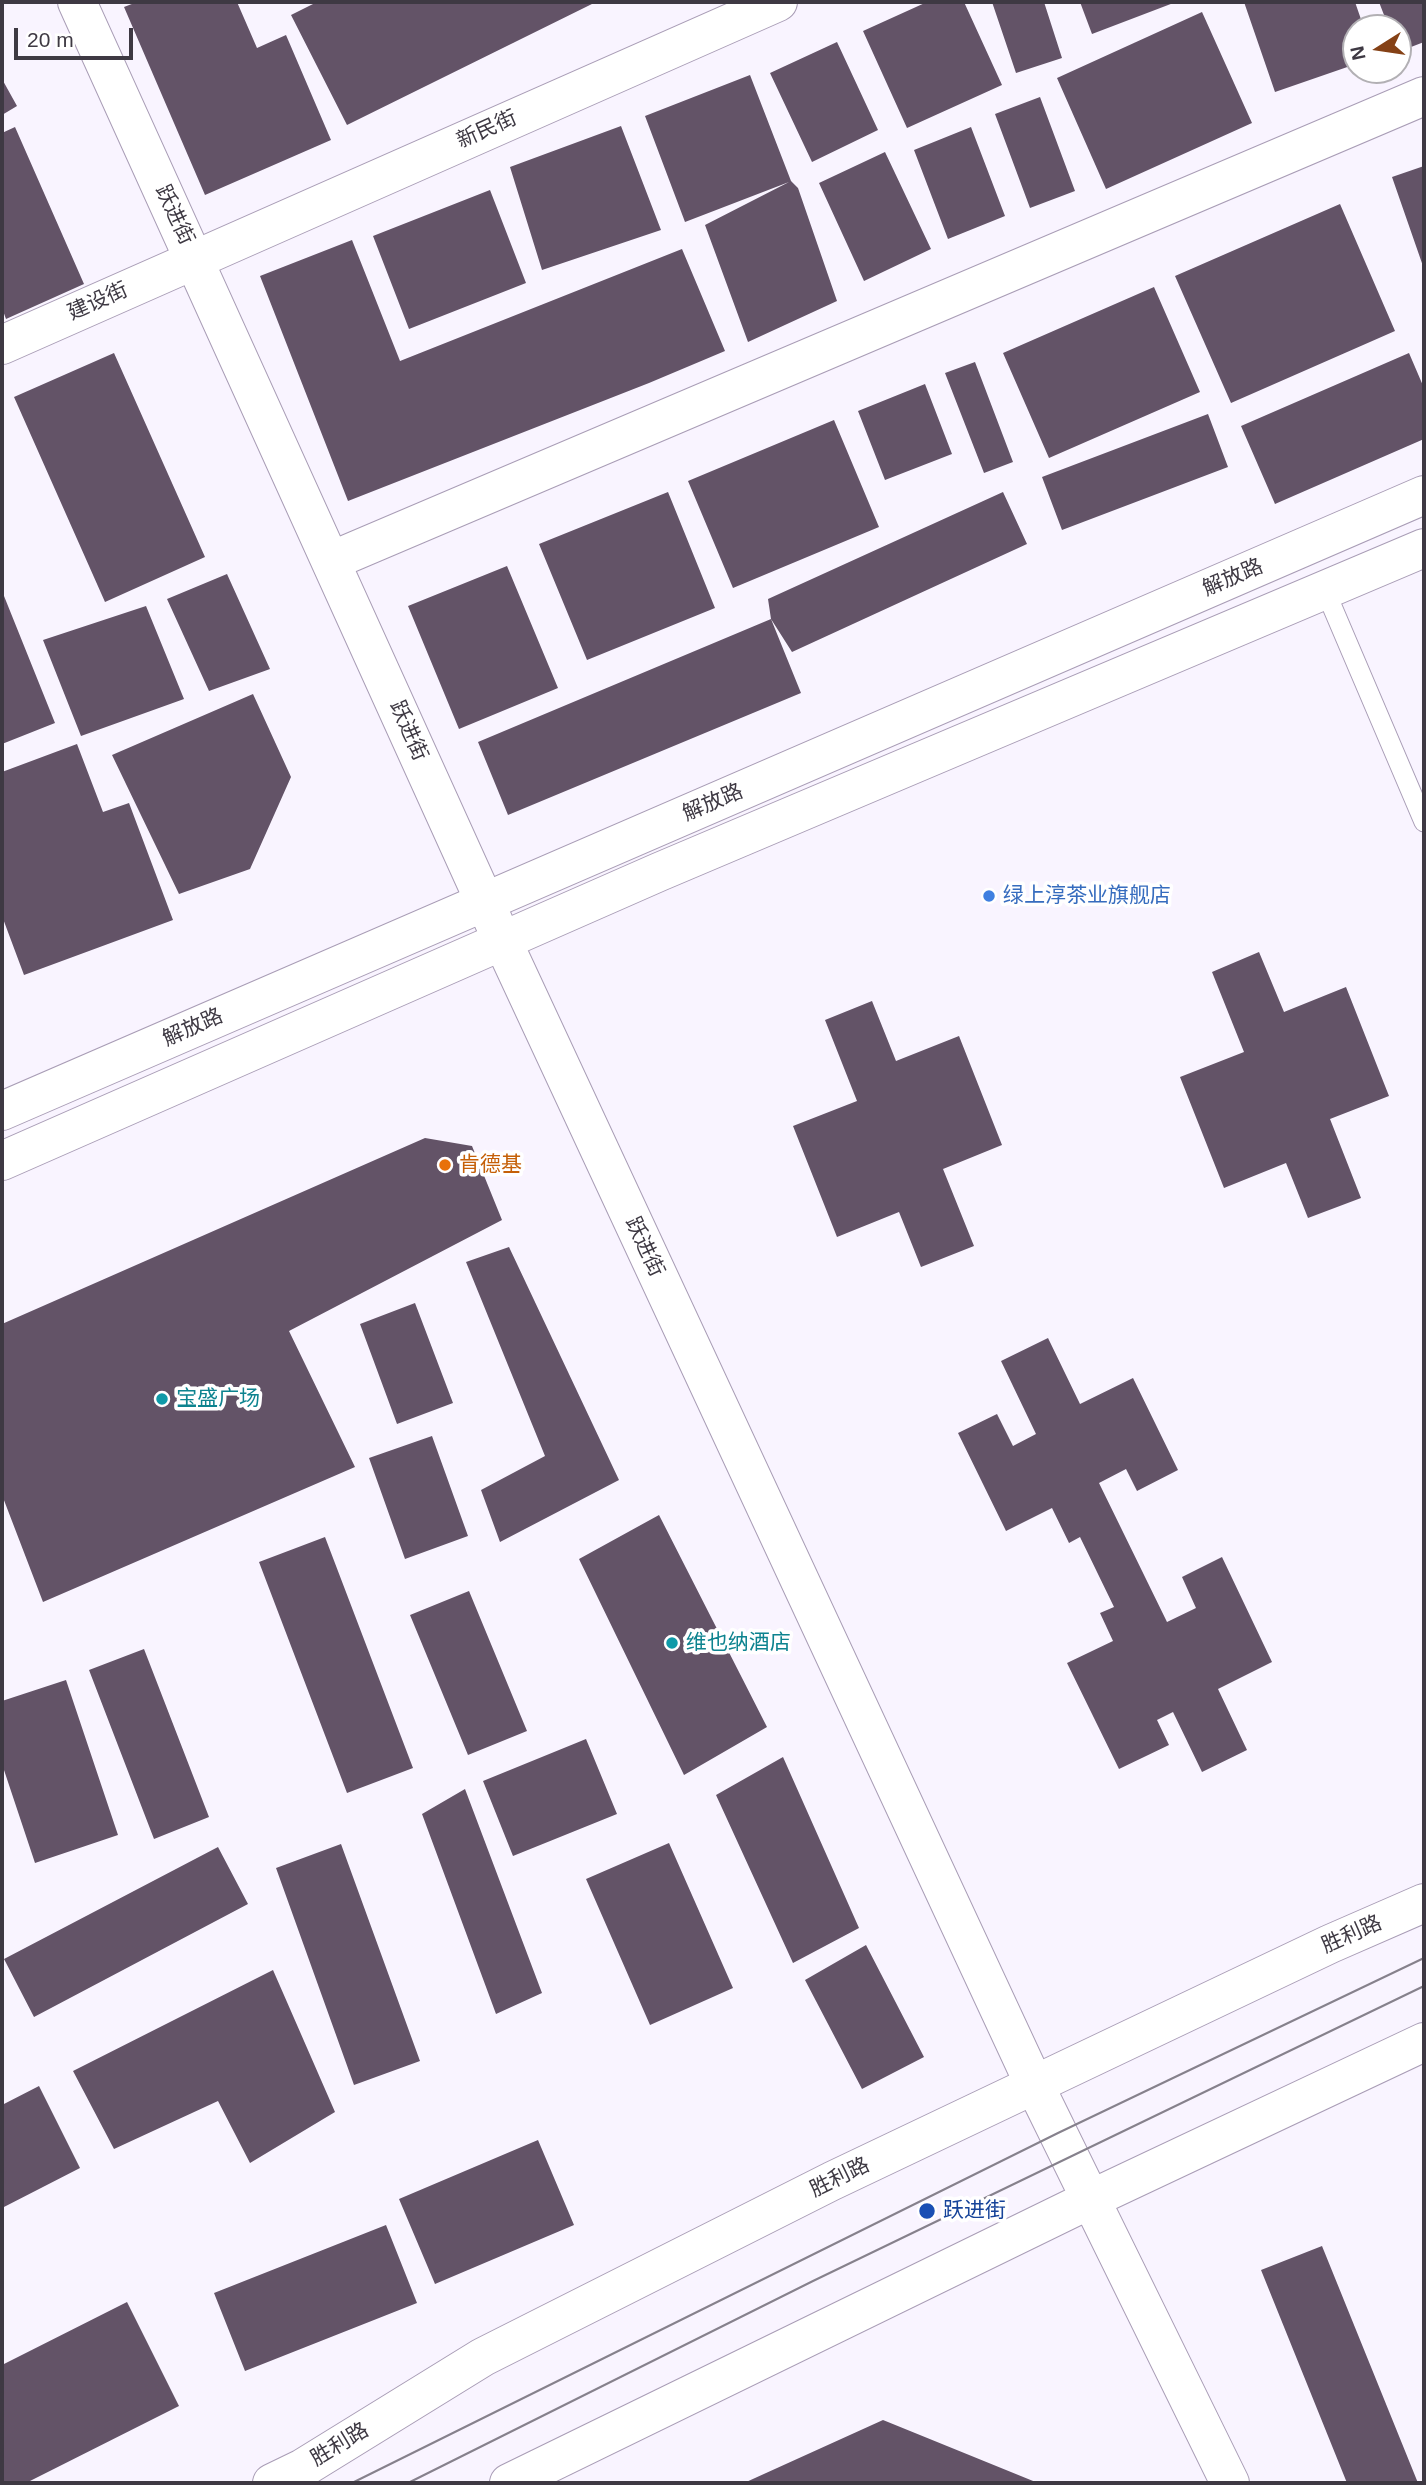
<!DOCTYPE html>
<html>
<head>
<meta charset="utf-8">
<style>
	body { margin:0 }
	#map { position:relative; width:1426px; height:2485px; overflow:hidden; background:#f9f4ff; font-family:Helvetica,sans-serif }
	canvas { display:block }
	.frame { position:absolute; inset:0; border:4px solid #3e3943; pointer-events:none }
	.north { position:absolute; left:1342px; top:14px; width:70px; height:70px; box-sizing:border-box; background:#fff; border:2px solid #b2b0b4; border-radius:50%; rotate:258deg; font-size:19px; font-weight:700; line-height:28px; text-align:center; color:#3e3943 }
	.north::after { content:''; display:block; margin:auto; width:24px; height:32px; background:#854116; clip-path:polygon(50% 0,100% 100%,50% 72%,0 100%) }
	.scale { position:absolute; left:14px; top:28px; width:119px; height:32px; box-sizing:border-box; border:4px solid #3e3943; border-top:0; padding-left:9px; font-size:21px; line-height:24px; white-space:nowrap; color:#3e3943; -webkit-text-stroke:5px #fff; paint-order:stroke }
</style>
</head>
<body>
<div id="map">
<canvas width="1426" height="2485"></canvas>
<div class="frame"></div>
<div class="north">N</div>
<div class="scale">20 m</div>
</div>
<script>
const ctx = document.querySelector('canvas').getContext('2d');
ctx.lineJoin = 'round';
function fillPath(path, color) { ctx.fillStyle = color; ctx.fill(path, 'evenodd'); }
function trace(path, color, width, dash) { ctx.strokeStyle = color; ctx.lineWidth = width; ctx.lineCap = dash ? 'butt' : 'round'; ctx.setLineDash(dash || []); ctx.stroke(path); }
function drawText(font, color, halo, rows, align = 'center') {
  ctx.font = font + ' Helvetica,"Noto Sans SC",sans-serif'; ctx.lineWidth = 7; ctx.setLineDash([]); ctx.textBaseline = 'middle'; ctx.strokeStyle = halo; ctx.fillStyle = color; for (const [text, x, y, turn = 0] of rows) {
    ctx.save(); ctx.translate(x, y); ctx.rotate((+turn || 0) * Math.PI / 180); ctx.textAlign = isNaN(turn) ? turn : align; if (halo) ctx.strokeText(text, 0, 0); ctx.fillText(text, 0, 0); ctx.restore();
  }
}
fillPath(new Path2D(`
	M 137,2 L 237,2 L 257,48 L 286,35 L 331,140 L 205,195 L 124,7 Z
	M 317,2 L 596,2 L 347,125 L 291,15 Z
	M 927,2 L 964,2 L 1002,85 L 907,128 L 863,31 Z
	M 992,2 L 1044,2 L 1062,58 L 1016,73 Z
	M 1080,2 L 1176,2 L 1092,34 Z
	M 1244,2 L 1355,2 L 1364,28 L 1356,28 L 1356,64 L 1275,92 Z
	M 1379,2 L 1424,2 L 1424,42 L 1398,52 L 1398,28 L 1389,28 Z
	M 1202,12 L 1252,123 L 1106,189 L 1057,78 Z
	M 837,42 L 878,130 L 812,162 L 770,73 Z
	M 750,75 L 791,181 L 798,188 L 837,301 L 748,342 L 705,225 L 789,182 L 685,222 L 645,116 Z
	M 2,79 L 17,106 L 2,115 Z
	M 1040,97 L 1075,191 L 1030,208 L 995,114 Z
	M 621,126 L 661,230 L 542,270 L 510,167 Z
	M 15,127 L 84,284 L 6,319 L 2,308 L 2,133 Z
	M 971,127 L 1005,216 L 948,239 L 914,150 Z
	M 885,152 L 931,249 L 864,281 L 819,183 Z
	M 1424,166 L 1424,269 L 1392,177 Z
	M 490,190 L 526,283 L 409,329 L 373,236 Z
	M 1340,204 L 1395,331 L 1231,403 L 1175,276 Z
	M 352,240 L 400,361 L 682,249 L 725,351 L 649,383 L 348,501 L 260,276 Z
	M 1154,287 L 1200,392 L 1049,458 L 1003,353 Z
	M 114,353 L 205,557 L 105,602 L 14,397 Z
	M 1409,353 L 1424,388 L 1424,439 L 1275,504 L 1241,426 Z
	M 975,362 L 1013,462 L 984,473 L 945,373 Z
	M 925,384 L 952,454 L 885,480 L 858,411 Z
	M 1208,414 L 1228,467 L 1062,530 L 1042,477 Z
	M 834,420 L 879,527 L 733,588 L 688,481 Z
	M 668,492 L 715,608 L 587,660 L 539,544 Z
	M 1003,492 L 1027,544 L 792,652 L 771,619 L 801,693 L 508,815 L 478,742 L 771,619 L 768,599 Z
	M 507,566 L 558,688 L 459,729 L 408,606 Z
	M 227,574 L 270,669 L 209,691 L 167,599 Z
	M 2,591 L 55,723 L 2,744 Z
	M 146,606 L 184,699 L 81,736 L 43,640 Z
	M 253,694 L 291,777 L 250,869 L 179,894 L 112,755 Z
	M 77,744 L 103,812 L 129,803 L 173,920 L 24,975 L 2,916 L 2,772 Z
	M 1259,952 L 1284,1012 L 1346,987 L 1389,1096 L 1330,1119 L 1361,1198 L 1308,1218 L 1286,1163 L 1224,1188 L 1180,1077 L 1244,1052 L 1212,972 Z
	M 872,1001 L 896,1061 L 959,1036 L 1002,1145 L 943,1169 L 974,1246 L 921,1267 L 899,1212 L 837,1237 L 793,1126 L 857,1101 L 825,1020 Z
	M 425,1138 L 472,1146 L 502,1220 L 289,1331 L 355,1467 L 43,1602 L 2,1495 L 2,1324 Z
	M 509,1247 L 619,1480 L 500,1542 L 481,1490 L 545,1456 L 466,1262 Z
	M 415,1303 L 453,1403 L 397,1424 L 360,1324 Z
	M 1048,1338 L 1080,1404 L 1133,1378 L 1178,1470 L 1137,1491 L 1126,1469 L 1099,1483 L 1167,1622 L 1196,1608 L 1182,1577 L 1222,1557 L 1272,1662 L 1218,1689 L 1247,1750 L 1202,1772 L 1173,1712 L 1157,1720 L 1169,1745 L 1119,1769 L 1067,1663 L 1113,1641 L 1100,1613 L 1114,1607 L 1080,1537 L 1069,1543 L 1052,1508 L 1006,1531 L 958,1433 L 997,1414 L 1013,1446 L 1036,1434 L 1001,1361 Z
	M 432,1436 L 468,1536 L 405,1559 L 369,1458 Z
	M 659,1515 L 767,1727 L 684,1775 L 579,1559 Z
	M 325,1537 L 413,1768 L 347,1793 L 259,1562 Z
	M 469,1591 L 527,1731 L 468,1755 L 410,1615 Z
	M 144,1649 L 209,1817 L 154,1839 L 89,1670 Z
	M 66,1680 L 118,1835 L 35,1863 L 2,1764 L 2,1701 Z
	M 586,1739 L 617,1814 L 513,1856 L 483,1781 Z
	M 783,1757 L 859,1928 L 793,1963 L 716,1795 Z
	M 465,1789 L 542,1993 L 496,2014 L 422,1814 Z
	M 669,1843 L 733,1988 L 650,2025 L 586,1879 Z
	M 341,1844 L 420,2061 L 354,2085 L 276,1868 Z
	M 218,1847 L 248,1904 L 34,2017 L 4,1959 Z
	M 866,1945 L 924,2057 L 862,2089 L 805,1980 Z
	M 273,1970 L 335,2112 L 250,2163 L 218,2101 L 114,2149 L 73,2071 Z
	M 39,2086 L 80,2168 L 2,2208 L 2,2105 Z
	M 538,2140 L 574,2225 L 435,2284 L 399,2199 Z
	M 386,2225 L 417,2303 L 245,2371 L 214,2293 Z
	M 1322,2246 L 1418,2483 L 1347,2483 L 1261,2270 Z
	M 127,2302 L 179,2406 L 26,2483 L 2,2483 L 2,2365 Z
	M 883,2420 L 1038,2483 L 744,2483 Z`), '#635367');
const lane = new Path2D(`
	M 1325,590 L 1424,822`);
const street = new Path2D(`
	M 2,345 L 778,2
	M 331,561 L 1424,96`);
const secondary = new Path2D(`
	M 77,2 L 502,940 L 1034,2084 L 1230,2483
	M 272,2483 L 303,2468 L 483,2357 L 832,2181 L 1330,1944 L 1424,1903
	M 509,2483 L 1091,2199 L 1424,2042`);
const primary = new Path2D(`
	M 2,1111 L 1424,495
	M 2,1161 L 659,872 L 1424,548`);
trace(lane, '#a99db6', 21);
trace(street, '#a99db6', 40);
trace(secondary, '#a99db6', 40);
trace(primary, '#a99db6', 40);
trace(lane, '#fff', 19);
trace(street, '#fff', 38);
trace(secondary, '#fff', 38);
trace(primary, '#fff', 38);
trace(new Path2D(`
	M 352,2483 L 1058,2133 L 1424,1958
	M 408,2483 L 813,2281 L 1424,1986`), '#86818c', 2);
for (const [x, y, r, color] of [
	[989,896,7,"#3f7fe0"],
	[445,1165,7,"#e8710a"],
	[162,1399,7,"#0f9aa8"],
	[672,1643,7,"#0f9aa8"],
	[927,2211,9,"#1a4fb4"]
]) { const dot = new Path2D(); dot.arc(x, y, r, 0, 2 * Math.PI); ctx.fillStyle = color; ctx.fill(dot); trace(dot, '#fff', 2.5); }
drawText('21px', '#3e3943', '#fff', [
	["新民街",487,130,-24],
	["跃进街",174,215,65],
	["建设街",98,302,-24],
	["解放路",1233,578,-23],
	["跃进街",408,731,66],
	["解放路",713,803,-23],
	["解放路",193,1028,-24],
	["跃进街",644,1247,65],
	["胜利路",1352,1935,-24],
	["胜利路",840,2178,-26],
	["胜利路",340,2445,-31]
]);
drawText('21px', '#366cbe', '#fff', [
	["绿上淳茶业旗舰店",1003,896]
], 'left');
drawText('21px', '#c56008', '#fff', [
	["肯德基",459,1165]
], 'left');
drawText('21px', '#0d838f', '#fff', [
	["宝盛广场",176,1399],
	["维也纳酒店",686,1643]
], 'left');
drawText('21px', '#164399', '#fff', [
	["跃进街",943,2211]
], 'left');
</script>
</body>
</html>
